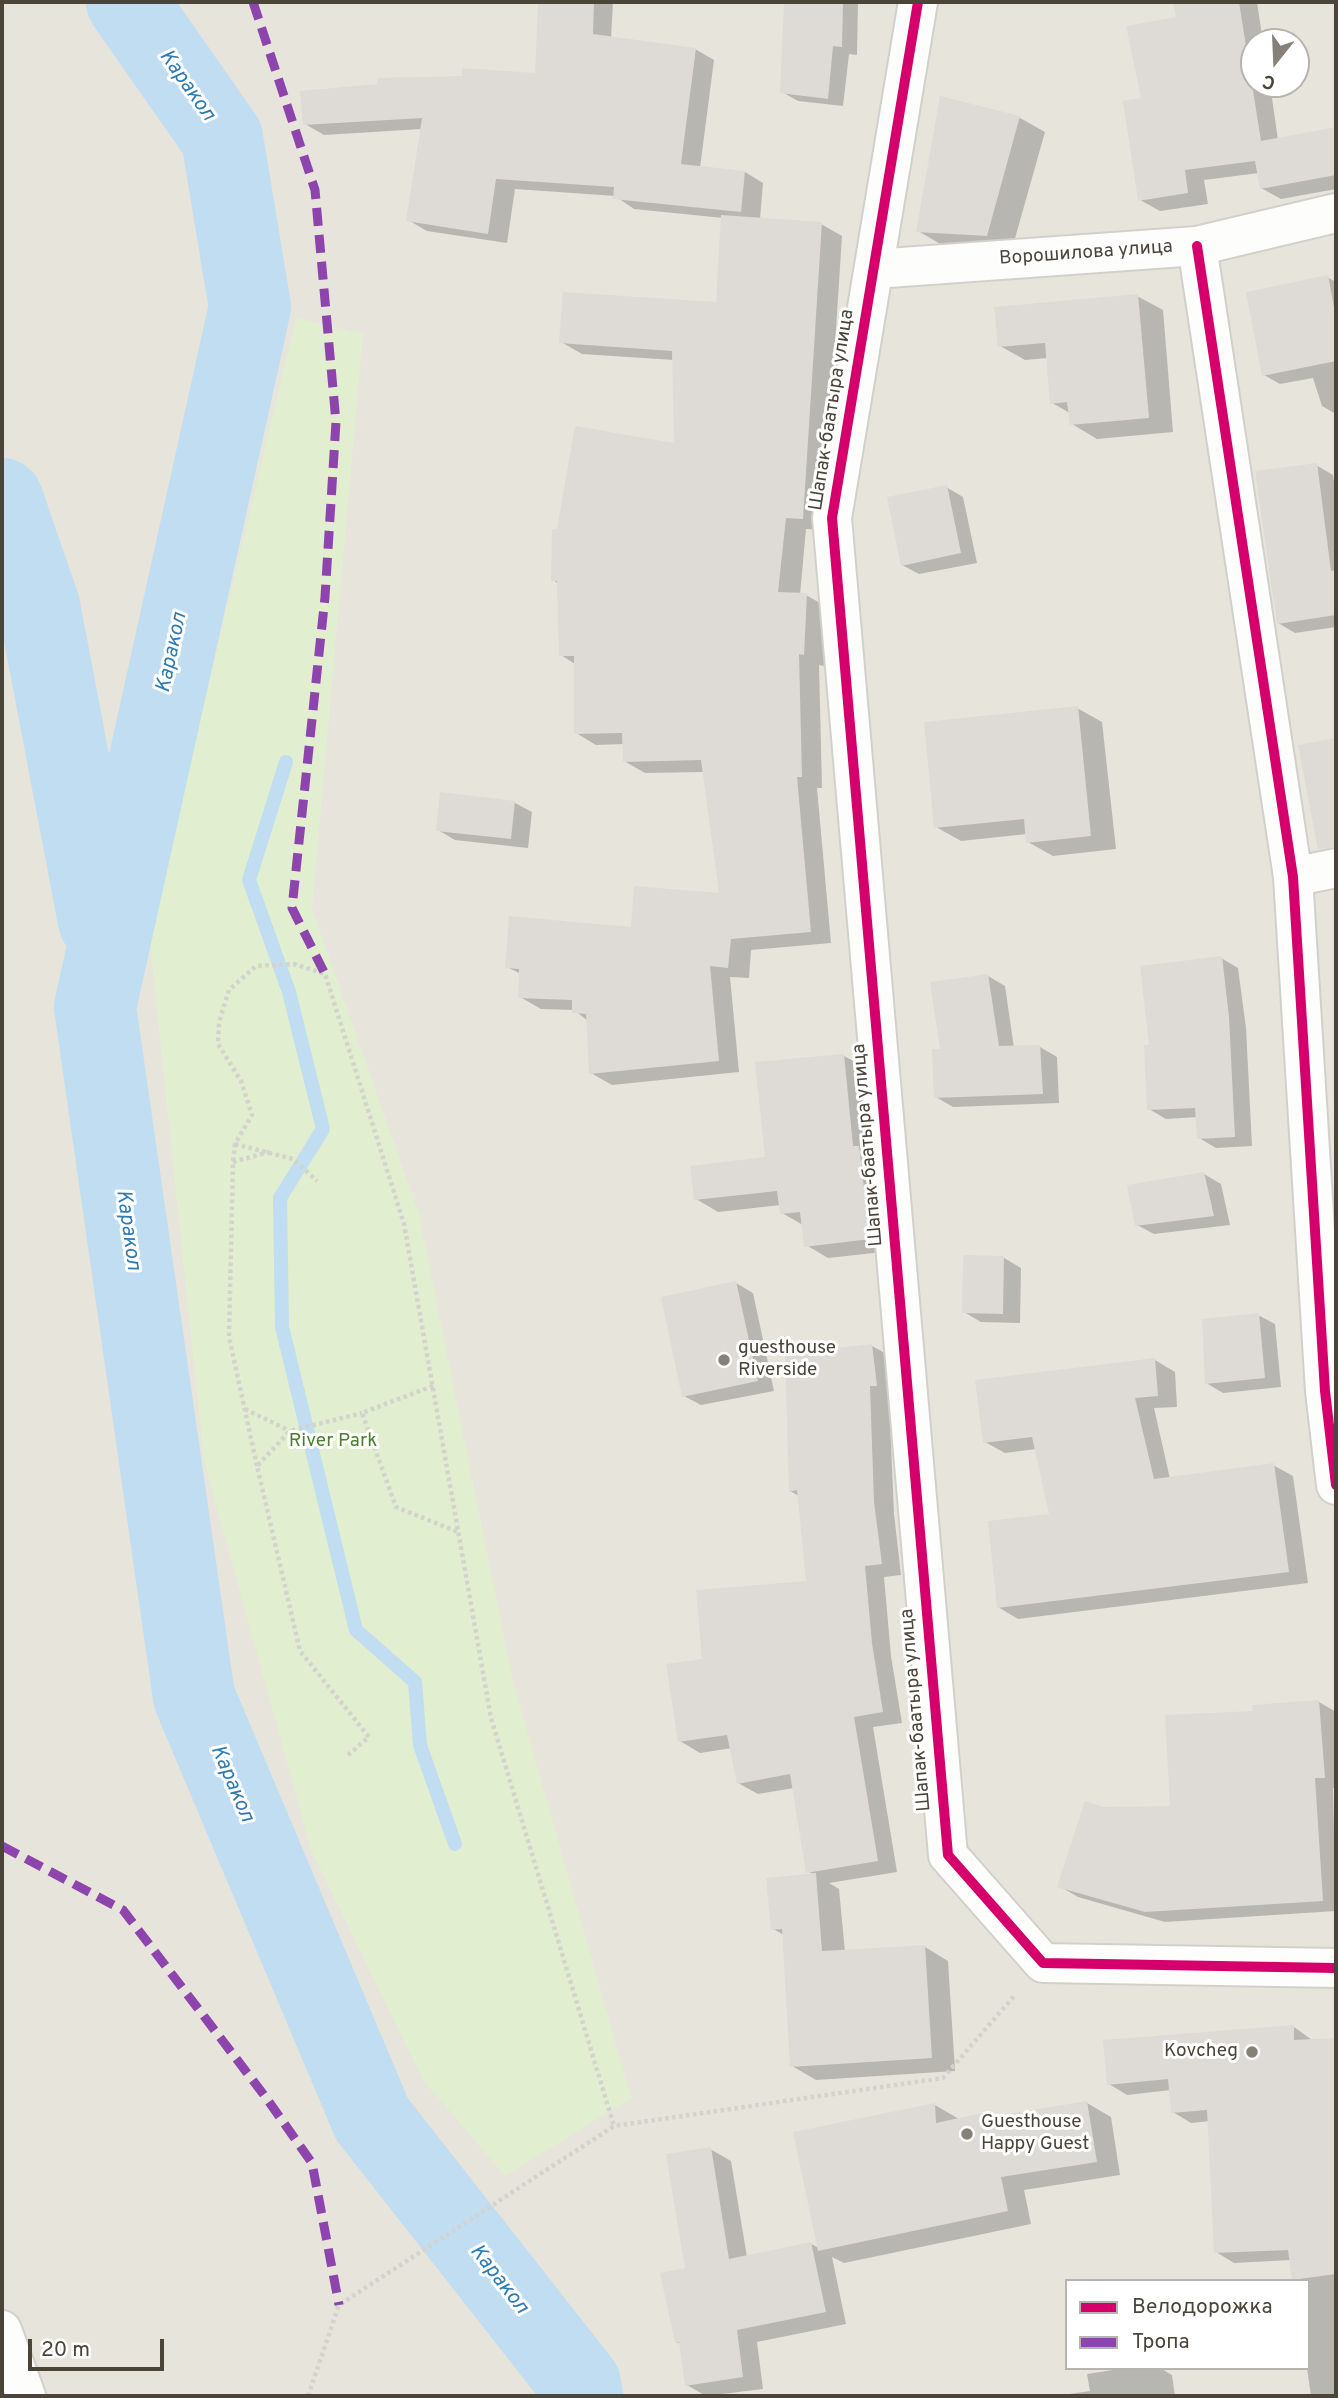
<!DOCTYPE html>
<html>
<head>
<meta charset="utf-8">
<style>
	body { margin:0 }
	#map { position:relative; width:1338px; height:2398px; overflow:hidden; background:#f4f2ee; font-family:Overpass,sans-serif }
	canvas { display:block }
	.frame { position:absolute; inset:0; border:4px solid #4b4439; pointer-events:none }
	.legend { position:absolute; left:1065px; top:2279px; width:245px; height:91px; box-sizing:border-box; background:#fff; border:2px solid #b7b4b0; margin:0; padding:9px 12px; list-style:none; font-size:21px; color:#4b4439 }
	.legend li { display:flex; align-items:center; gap:14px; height:35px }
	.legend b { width:35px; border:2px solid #b7b4b0 }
	.north { position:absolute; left:1240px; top:28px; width:70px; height:70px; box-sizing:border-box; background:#fff; border:2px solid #b7b4b0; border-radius:50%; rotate:198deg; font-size:19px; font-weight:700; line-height:28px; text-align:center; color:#4b4439 }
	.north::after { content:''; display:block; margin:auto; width:24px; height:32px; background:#868178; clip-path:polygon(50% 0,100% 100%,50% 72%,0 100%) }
	.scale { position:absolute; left:28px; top:2339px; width:136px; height:32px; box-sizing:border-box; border:4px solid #4b4439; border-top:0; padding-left:9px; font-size:21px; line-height:24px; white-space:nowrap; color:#4b4439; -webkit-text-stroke:5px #fff; paint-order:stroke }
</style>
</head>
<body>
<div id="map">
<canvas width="1338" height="2398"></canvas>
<div class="frame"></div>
<ul class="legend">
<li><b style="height:9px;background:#d6006c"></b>Велодорожка</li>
<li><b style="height:9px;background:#8e44ad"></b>Тропа</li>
</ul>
<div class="north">С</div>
<div class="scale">20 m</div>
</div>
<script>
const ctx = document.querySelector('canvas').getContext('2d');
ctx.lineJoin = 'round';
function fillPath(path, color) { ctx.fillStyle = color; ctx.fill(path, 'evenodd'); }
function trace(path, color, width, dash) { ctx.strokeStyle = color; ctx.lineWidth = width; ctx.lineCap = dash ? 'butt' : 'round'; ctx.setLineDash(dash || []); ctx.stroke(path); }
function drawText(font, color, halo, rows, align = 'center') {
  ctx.font = font + ' Overpass,sans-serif'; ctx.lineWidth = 6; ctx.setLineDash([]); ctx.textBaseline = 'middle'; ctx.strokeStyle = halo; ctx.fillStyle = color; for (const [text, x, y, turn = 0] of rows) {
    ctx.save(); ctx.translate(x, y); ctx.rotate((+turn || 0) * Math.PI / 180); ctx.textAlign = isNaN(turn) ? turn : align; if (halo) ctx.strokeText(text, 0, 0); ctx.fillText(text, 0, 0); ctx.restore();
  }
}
fillPath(new Path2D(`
	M 2,2 L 1336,2 L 1336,2396 L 2,2396 ZM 1254,42 L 1296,42 L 1296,84 L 1254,84 ZM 1067,2281 L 1308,2281 L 1308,2368 L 1067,2368 Z`), '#e7e4dc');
fillPath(new Path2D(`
	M 296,318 L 363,334 L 312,909 L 419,1214 L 513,1681 L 631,2098 L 505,2176 L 423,2080 L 311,1850 L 204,1461 L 149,935 Z`), '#e1eecf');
fillPath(new Path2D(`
	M 540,2 L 613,2 L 611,39 L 695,49 L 714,60 L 700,168 L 745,172 L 763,183 L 760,219 L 821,224 L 842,236 L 823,530 L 806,529 L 800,595 L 806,595 L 827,607 L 824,666 L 819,665 L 822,788 L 817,788 L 831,943 L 751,950 L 749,978 L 730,977 L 739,1072 L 612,1085 L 591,1073 L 588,1021 L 574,1010 L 541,1009 L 520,997 L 521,974 L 507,967 L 632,929 L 722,895 L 705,772 L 645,773 L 624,761 L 624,744 L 596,745 L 576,733 L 575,664 L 561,655 L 559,584 L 553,580 L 558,531 L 676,445 L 674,360 L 582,354 L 561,342 L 718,304 L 723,218 L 634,209 L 615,196 L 515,189 L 507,243 L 427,231 L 408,220 L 422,129 L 324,135 L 305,124 L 537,75 Z
	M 786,2 L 858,2 L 857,55 L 849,54 L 843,106 L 798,101 L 782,92 Z
	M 1175,2 L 1257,2 L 1263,42 L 1254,42 L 1254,84 L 1270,84 L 1278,140 L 1336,128 L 1336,189 L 1281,199 L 1261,188 L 1259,173 L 1204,180 L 1208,204 L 1160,211 L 1140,200 L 1144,99 L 1178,18 Z
	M 942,98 L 1020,118 L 1045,132 L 1012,249 L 942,245 L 918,231 Z
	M 1327,277 L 1336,282 L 1336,414 L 1322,406 L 1313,378 L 1280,384 L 1264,375 Z
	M 1137,296 L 1163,310 L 1173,432 L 1097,439 L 1072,424 L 1070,413 L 1052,403 L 1048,358 L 1025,360 L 1000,346 Z
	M 1316,465 L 1333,475 L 1336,496 L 1336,627 L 1295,633 L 1278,623 Z
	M 946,487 L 963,497 L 977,563 L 919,574 L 902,565 Z
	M 1077,708 L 1102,722 L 1116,849 L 1053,856 L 1028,842 L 1027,834 L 961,841 L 936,827 Z
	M 515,803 L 532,812 L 528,848 L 455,840 L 438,830 Z
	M 1221,958 L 1238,968 L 1246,1028 L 1252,1146 L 1216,1148 L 1199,1138 L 1198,1117 L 1166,1119 L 1149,1109 L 1151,1046 Z
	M 988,976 L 1005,986 L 1014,1048 L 1040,1047 L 1057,1057 L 1059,1103 L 953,1107 L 936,1097 L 942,1050 Z
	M 844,1056 L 866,1068 L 892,1251 L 828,1258 L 806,1245 L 803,1225 L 782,1213 L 781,1205 L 718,1212 L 696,1199 L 767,1158 Z
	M 1204,1174 L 1221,1184 L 1230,1225 L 1154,1234 L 1137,1225 Z
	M 1004,1258 L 1021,1268 L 1020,1323 L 981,1322 L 964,1312 Z
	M 736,1283 L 753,1293 L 774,1391 L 701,1405 L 684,1396 Z
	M 1258,1315 L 1275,1324 L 1281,1387 L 1223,1393 L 1206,1383 Z
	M 872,1346 L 892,1357 L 889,1397 L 894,1514 L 901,1575 L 884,1577 L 891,1656 L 902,1723 L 873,1727 L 897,1872 L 829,1883 L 839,1889 L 845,1952 L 925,1947 L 948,1961 L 955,2071 L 816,2080 L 792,2066 L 784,1935 L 773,1929 L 814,1875 L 808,1871 L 794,1788 L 758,1794 L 738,1783 L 732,1748 L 700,1753 L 680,1741 L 704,1661 L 808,1583 L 799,1496 L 790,1491 Z
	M 1155,1360 L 1175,1372 L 1177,1407 L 1154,1408 L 1170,1479 L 1273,1465 L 1293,1476 L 1308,1583 L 1018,1619 L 998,1607 L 1052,1516 L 1036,1449 L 1005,1453 L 985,1442 Z
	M 1319,1702 L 1336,1712 L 1336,1788 L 1333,1788 L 1336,1911 L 1165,1922 L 1078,1897 L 1059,1886 L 1103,1809 L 1172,1807 L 1254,1713 Z
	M 1294,2027 L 1312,2040 L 1336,2039 L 1336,2396 L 1311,2396 L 1307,2368 L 1308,2281 L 1294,2281 L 1291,2260 L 1234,2263 L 1216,2252 L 1210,2121 L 1191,2123 L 1173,2112 L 1171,2090 L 1127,2095 L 1109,2084 Z
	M 1087,2103 L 1111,2117 L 1120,2175 L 1024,2190 L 1031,2224 L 844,2263 L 832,2257 L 846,2324 L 757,2342 L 763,2389 L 706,2396 L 687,2385 L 681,2344 L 676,2342 L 710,2149 L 731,2161 L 747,2257 L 811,2244 L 819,2248 L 935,2105 L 959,2119 L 987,2114 L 993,2118 Z
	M 1126,2368 L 1160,2368 L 1172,2375 L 1175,2396 L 1056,2396 L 1090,2391 L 1087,2374 Z`), '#0003');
trace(new Path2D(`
	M 286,762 L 249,880 L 289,992 L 323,1129 L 280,1198 L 282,1327 L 356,1630 L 415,1682 L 420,1745 L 455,1844`), '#c0ddf1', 14);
trace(new Path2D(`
	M 127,2 L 222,138 L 250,307 L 95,1007 L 194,1697 L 372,2119 L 580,2384 L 582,2396
	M 2,499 L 39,606 L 99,921`), '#c0ddf1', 82);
fillPath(new Path2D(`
	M 538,2 L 594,2 L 593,34 L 696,48 L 681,164 L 745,171 L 741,212 L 613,199 L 614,187 L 496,179 L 488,234 L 406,221 L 422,118 L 303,125 L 300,91 L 377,84 L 377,78 L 462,76 L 462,68 L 535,73 Z
	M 784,2 L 843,2 L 842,47 L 833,46 L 828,99 L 780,93 Z
	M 1173,2 L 1239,2 L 1261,141 L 1336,127 L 1336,175 L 1260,189 L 1255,161 L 1185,170 L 1188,193 L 1138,201 L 1123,101 L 1141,98 L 1126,26 L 1176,17 Z
	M 940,96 L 1020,116 L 987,236 L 916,232 Z
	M 721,215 L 822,222 L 803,519 L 786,518 L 778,592 L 807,593 L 804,655 L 799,654 L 802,777 L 797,777 L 811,932 L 731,939 L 728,968 L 710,966 L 719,1061 L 589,1074 L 586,1014 L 572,1013 L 572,1000 L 518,998 L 519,969 L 505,968 L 509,916 L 631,927 L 634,886 L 719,893 L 701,760 L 623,762 L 622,733 L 574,734 L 574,656 L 559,656 L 557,581 L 551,581 L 552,529 L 557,529 L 575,426 L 674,443 L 672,351 L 559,343 L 563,292 L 716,302 Z
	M 1328,275 L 1336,318 L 1336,361 L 1262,376 L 1246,292 Z
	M 1138,294 L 1149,418 L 1070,425 L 1067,402 L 1050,404 L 1045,343 L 998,347 L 994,307 Z
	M 1317,463 L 1331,571 L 1336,570 L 1336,615 L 1277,624 L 1255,471 Z
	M 947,485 L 961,553 L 901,566 L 887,497 Z
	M 1078,706 L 1091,836 L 1026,843 L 1024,819 L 934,828 L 924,722 Z
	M 1336,738 L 1336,847 L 1318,849 L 1298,745 Z
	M 440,792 L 515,801 L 511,839 L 436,831 Z
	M 1222,956 L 1229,1017 L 1235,1137 L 1197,1139 L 1195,1108 L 1147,1110 L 1144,1045 L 1149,1045 L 1140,966 Z
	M 988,974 L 999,1046 L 1040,1045 L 1043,1094 L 934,1098 L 932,1049 L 940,1049 L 930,982 Z
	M 844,1054 L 853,1146 L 859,1146 L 870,1239 L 804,1247 L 800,1212 L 780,1214 L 777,1191 L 694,1200 L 690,1166 L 765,1157 L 755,1062 Z
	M 1204,1172 L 1214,1216 L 1135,1226 L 1127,1185 Z
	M 963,1255 L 1004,1256 L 1003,1314 L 962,1313 Z
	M 736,1281 L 758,1381 L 682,1397 L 661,1297 Z
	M 1259,1313 L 1265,1378 L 1205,1384 L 1202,1319 Z
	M 872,1344 L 877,1386 L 870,1386 L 874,1502 L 882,1564 L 865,1566 L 872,1643 L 883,1712 L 854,1717 L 878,1861 L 806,1873 L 790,1774 L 737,1784 L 727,1735 L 678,1742 L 666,1664 L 702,1659 L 696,1590 L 806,1581 L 797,1490 L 789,1492 L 785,1353 Z
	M 1155,1358 L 1158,1396 L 1135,1398 L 1154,1479 L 1274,1463 L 1289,1572 L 997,1608 L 988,1521 L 1049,1514 L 1032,1437 L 983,1443 L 975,1380 Z
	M 1319,1700 L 1325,1778 L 1315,1778 L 1323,1901 L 1145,1912 L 1057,1887 L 1085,1801 L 1104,1807 L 1170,1806 L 1165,1715 L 1253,1711 L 1252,1705 Z
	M 816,1873 L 822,1951 L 925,1945 L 932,2058 L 790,2067 L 782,1929 L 771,1930 L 766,1878 Z
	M 1294,2025 L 1294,2040 L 1336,2038 L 1336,2274 L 1292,2280 L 1288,2250 L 1214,2253 L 1207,2110 L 1171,2113 L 1168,2079 L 1107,2085 L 1103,2040 Z
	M 1087,2101 L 1097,2162 L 1001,2177 L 1008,2211 L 818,2251 L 793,2132 L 935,2103 L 936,2123 L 987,2112 L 988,2117 Z
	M 711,2147 L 729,2259 L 811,2242 L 826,2312 L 737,2330 L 743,2377 L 685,2386 L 679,2342 L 675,2343 L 660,2273 L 685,2268 L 666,2154 Z`), '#dedbd6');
const minor = new Path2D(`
	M 918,2 L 832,518 L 948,1855 L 1043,1963 L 1336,1968
	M 1197,246 L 1293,877 L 1325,1391 L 1336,1485
	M 874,269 L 1197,246 L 1336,213
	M 1293,877 L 1336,868
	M 2,2330 L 26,2396`);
trace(minor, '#d2d0cb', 42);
trace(new Path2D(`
	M 235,1144 L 293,1159 L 317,1181
	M 233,1162 L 269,1152
	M 433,1386 L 362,1413 L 396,1507 L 458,1532
	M 245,1409 L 290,1431
	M 257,1466 L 229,1337 L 233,1162 L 235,1144 L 252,1115 L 241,1081 L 218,1044 L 219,1022 L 229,990 L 256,966 L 294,964 L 325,974 L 404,1224 L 491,1718 L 614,2126
	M 348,1755 L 369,1737 L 300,1651 L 257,1466 L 290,1431 L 362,1413
	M 308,2396 L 339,2305 L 614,2126 L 943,2078 L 1015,1995`), '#d3d2cc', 4.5, [3.5, 3.5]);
trace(minor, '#fdfdfc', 38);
trace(new Path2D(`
	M 253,2 L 315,190 L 336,422 L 325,597 L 292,908 L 325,974
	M 2,1846 L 123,1910 L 267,2099 L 312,2163 L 339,2305`), '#8e44ad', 9, [18, 9]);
trace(new Path2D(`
	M 918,2 L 832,518 L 948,1855 L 1043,1963 L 1336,1968
	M 1197,246 L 1293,877 L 1325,1391 L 1336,1485`), '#d6006c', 10);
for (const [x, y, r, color] of [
	[724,1360,7,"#868178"],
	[1252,2052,7,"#868178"],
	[967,2134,7,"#868178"]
]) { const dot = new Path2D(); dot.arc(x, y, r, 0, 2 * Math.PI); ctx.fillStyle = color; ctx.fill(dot); trace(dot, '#fff', 2.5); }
drawText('19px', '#4b4439', '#fff', [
	["Ворошилова улица",1086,254,-4],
	["Шапак-баатыра улица",833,410,-81],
	["Шапак-баатыра улица",869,1145,-95],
	["Шапак-баатыра улица",917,1710,-95]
]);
drawText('19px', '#4b4439', '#fff', [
	["guesthouse",738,1349],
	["Riverside",738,1371],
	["Kovcheg",1238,2052,"right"],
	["Guesthouse",981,2123],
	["Happy Guest",981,2145]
], 'left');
drawText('19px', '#4a7f2a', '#fff', [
	["River Park",333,1442]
]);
drawText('italic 21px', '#2e7ab2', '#fff', [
	["Каракол",186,86,55],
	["Каракол",173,653,-78],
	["Каракол",127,1230,82],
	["Каракол",231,1784,67],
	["Каракол",498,2280,52]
]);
</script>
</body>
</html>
